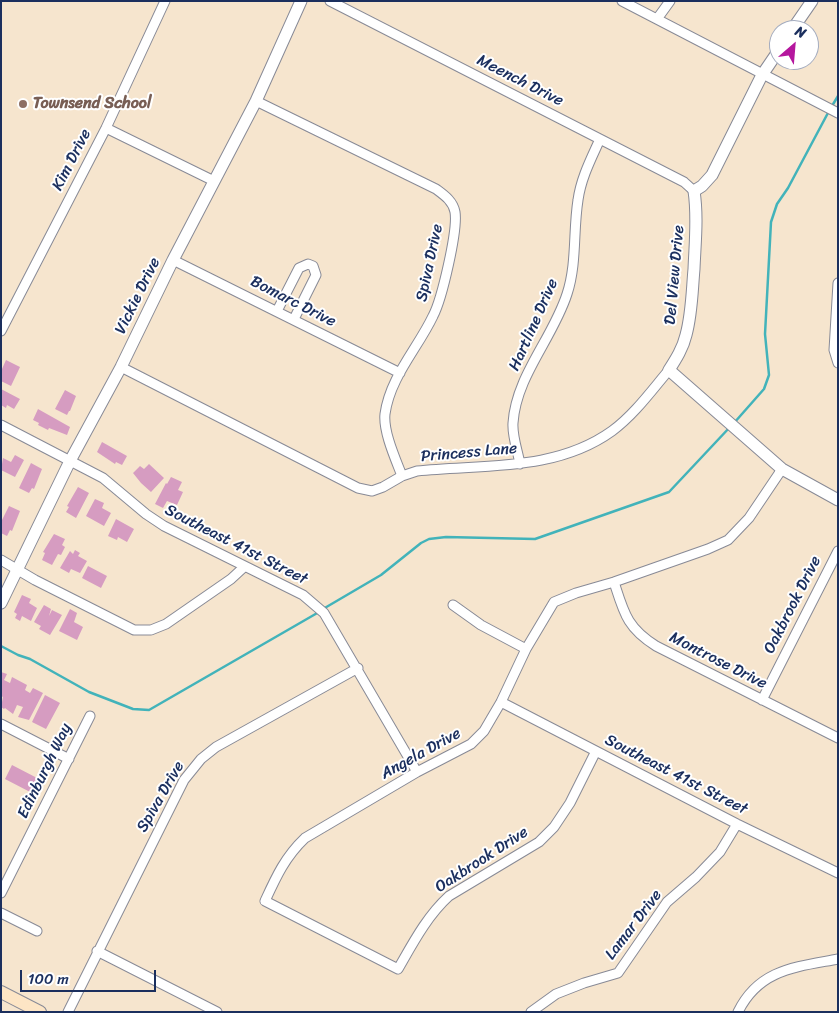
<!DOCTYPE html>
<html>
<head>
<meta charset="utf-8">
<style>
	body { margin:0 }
	#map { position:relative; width:839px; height:1013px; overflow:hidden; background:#f6e5ce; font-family:Sriracha,sans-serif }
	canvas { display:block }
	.frame { position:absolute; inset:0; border:2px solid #1b2f5e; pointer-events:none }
	.north { position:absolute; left:769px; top:20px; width:50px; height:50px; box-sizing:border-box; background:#fff; border:1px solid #a4acbf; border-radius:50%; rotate:27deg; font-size:14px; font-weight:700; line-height:20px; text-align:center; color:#1b2f5e }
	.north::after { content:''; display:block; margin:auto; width:18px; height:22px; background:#b5179e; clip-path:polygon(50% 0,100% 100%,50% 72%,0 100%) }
	.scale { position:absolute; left:20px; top:970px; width:136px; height:22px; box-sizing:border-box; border:2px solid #1b2f5e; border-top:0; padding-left:6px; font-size:15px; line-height:18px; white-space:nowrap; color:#1b2f5e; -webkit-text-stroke:4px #fff; paint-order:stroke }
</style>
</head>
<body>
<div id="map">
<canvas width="839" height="1013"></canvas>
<div class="frame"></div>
<div class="north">N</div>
<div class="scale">100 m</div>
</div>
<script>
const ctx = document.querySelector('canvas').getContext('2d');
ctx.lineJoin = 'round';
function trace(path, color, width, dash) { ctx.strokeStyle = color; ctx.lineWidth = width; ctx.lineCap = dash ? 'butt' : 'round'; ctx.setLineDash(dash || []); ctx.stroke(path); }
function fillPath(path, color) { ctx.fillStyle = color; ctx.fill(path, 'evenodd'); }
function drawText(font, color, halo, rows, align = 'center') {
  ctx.font = font + ' Sriracha,sans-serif'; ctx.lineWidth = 4; ctx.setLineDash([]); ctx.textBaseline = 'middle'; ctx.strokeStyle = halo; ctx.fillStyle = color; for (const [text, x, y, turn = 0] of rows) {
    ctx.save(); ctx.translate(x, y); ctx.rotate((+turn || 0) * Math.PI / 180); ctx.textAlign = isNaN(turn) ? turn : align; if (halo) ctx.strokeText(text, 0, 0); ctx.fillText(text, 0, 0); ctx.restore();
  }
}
trace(new Path2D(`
	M 832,106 L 838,96
	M 734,423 L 764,389 L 769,375 L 765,334 L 771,222 L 777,204 L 788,188 L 829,111
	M 323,609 L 381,575 L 421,543 L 429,539 L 446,537 L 535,539 L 669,492 L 730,427
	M 1,646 L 18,655 L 30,659 L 89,692 L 133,709 L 149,710 L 319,612`), '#42b3ba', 2.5);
fillPath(new Path2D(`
	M 6,360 L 20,367 L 11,386 L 1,381 L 2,369 Z
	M 1,389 L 20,399 L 14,409 L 7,405 L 6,408 L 1,405 Z
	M 65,390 L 76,396 L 70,411 L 69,411 L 67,415 L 55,409 Z
	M 38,409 L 70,427 L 67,435 L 49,428 L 48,430 L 38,425 L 39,423 L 33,420 Z
	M 102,442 L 127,456 L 122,465 L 116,462 L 115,464 L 97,452 Z
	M 15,455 L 24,460 L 15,477 L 1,470 L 3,458 L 11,462 Z
	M 31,463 L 42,469 L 34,489 L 32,488 L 29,493 L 19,488 Z
	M 149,464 L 164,478 L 151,492 L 141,483 L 133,473 L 140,466 L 144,469 Z
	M 171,477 L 182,482 L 178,490 L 183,492 L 177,505 L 167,501 L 163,508 L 155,504 L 166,483 L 167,484 Z
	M 78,487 L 89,493 L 76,518 L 66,512 L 69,507 L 67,506 Z
	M 95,499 L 104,503 L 102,508 L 111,513 L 104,526 L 86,516 Z
	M 9,506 L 20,511 L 12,531 L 10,530 L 7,536 L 1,533 L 1,522 Z
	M 116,519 L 134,529 L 127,542 L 118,537 L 117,540 L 108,536 Z
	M 54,534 L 65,539 L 62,545 L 65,547 L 61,555 L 58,554 L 52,565 L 42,560 L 45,553 L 43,552 Z
	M 75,550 L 80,553 L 78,556 L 87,561 L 80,573 L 71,569 L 69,573 L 60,568 L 70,551 L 73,554 Z
	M 88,566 L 107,576 L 101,588 L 82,578 Z
	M 22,595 L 31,599 L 29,603 L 37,608 L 31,621 L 22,616 L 20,621 L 15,618 L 17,614 L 14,612 Z
	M 44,605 L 51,609 L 49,616 L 52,610 L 62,615 L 50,635 L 39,629 L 41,626 L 34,622 Z
	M 70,609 L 77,613 L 74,622 L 83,627 L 77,640 L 59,631 Z
	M 1,672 L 7,674 L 4,680 L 10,683 L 12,677 L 27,685 L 25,690 L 30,693 L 33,688 L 43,693 L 29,720 L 18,717 L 23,707 L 17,705 L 13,714 L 5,708 L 4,709 L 1,707 L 3,697 L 1,696 Z
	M 45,695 L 60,703 L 46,729 L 32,722 Z
	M 12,765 L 39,779 L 35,788 L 33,787 L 32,793 L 5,779 Z`), '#d69cc1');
const minor = new Path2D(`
	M 330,1 L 684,182 L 694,191
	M 622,1 L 838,113
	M 657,19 L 670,1
	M 256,101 L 436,189 C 444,195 453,201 455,212 C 458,230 442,299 433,316 C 418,348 390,377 385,414 C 383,432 396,460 402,476
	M 106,128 L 214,181
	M 173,260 L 400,373
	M 838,283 L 834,350 L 838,363
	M 277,311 L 299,268 L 308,264 L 313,266 L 316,275 L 294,319
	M 1,331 L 106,128 L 165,1
	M 121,367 L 358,488 L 372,491 L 383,487 L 402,476 L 417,471 C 483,464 555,472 612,431 C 634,415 652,390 669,370
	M 1,425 L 103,478 L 146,514 L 164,526 L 303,595 L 324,613 L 417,772
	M 520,464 C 518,452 512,436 513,423 C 516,376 553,338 567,294 C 577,264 573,231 578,200 C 581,178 591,159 600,139
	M 1,560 L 35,580 L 134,630 L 151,630 L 166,624 L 231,579 L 244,567
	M 614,582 C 624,613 627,628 656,646 L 838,738
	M 453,605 L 481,625 L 526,649
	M 762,700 L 838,551
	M 501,702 L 737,824 L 838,873
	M 1,724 L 69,759
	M 596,751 L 570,803 L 554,827 L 539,842 L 449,896 C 427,916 413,943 398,969 L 265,901 C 276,877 285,857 305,838 L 417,772 L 471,744 L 484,731 L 491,719 L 501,702 L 526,649 L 554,602 L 576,593 L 614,582 L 708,549 L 728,540 L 749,518 L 782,469
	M 1,893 L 90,716
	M 1,913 L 37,931
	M 97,951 L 217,1012
	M 68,1012 L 184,780 L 201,759 L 216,747 L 358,668
	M 531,1012 L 556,994 L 584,983 L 618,973 L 667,902 L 696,877 L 720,852 L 737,824
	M 738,1012 C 759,969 796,967 838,959`);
const tertiary = new Path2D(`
	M 792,30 L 812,1
	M 779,50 L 762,75 L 712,175 L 702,186 L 694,191 C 698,217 695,243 694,269 C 692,291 692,313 686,335 C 683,348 676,359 669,370 L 782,469 L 838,500
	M 1,603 L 70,461 L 121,367 L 173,260 L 256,101 L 301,1`);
const secondary = new Path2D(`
	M 1,992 L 40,1012`);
trace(minor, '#888a96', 11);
trace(tertiary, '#888a96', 13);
trace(secondary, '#888a96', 14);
trace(minor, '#fff', 9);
trace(tertiary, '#fff', 11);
trace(secondary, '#fde5c5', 12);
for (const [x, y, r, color] of [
	[23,104,5,"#8d6e63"]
]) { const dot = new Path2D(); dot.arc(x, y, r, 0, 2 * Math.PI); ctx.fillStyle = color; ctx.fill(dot); trace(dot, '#fff', 2); }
drawText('16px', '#1b2f5e', '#fff', [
	["Meench Drive",520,81,27],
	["Kim Drive",72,160,-63],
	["Spiva Drive",430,263,-78],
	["Del View Drive",675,275,-85],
	["Vickie Drive",138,296,-64],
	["Bomarc Drive",293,302,27],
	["Hartline Drive",534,325,-66],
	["Princess Lane",469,453,-5],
	["Southeast 41st Street",236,545,27],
	["Oakbrook Drive",793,605,-63],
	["Montrose Drive",718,661,27],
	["Angela Drive",421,754,-29],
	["Edinburgh Way",45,771,-64],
	["Southeast 41st Street",676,775,27],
	["Spiva Drive",161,797,-60],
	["Oakbrook Drive",482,860,-33],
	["Lamar Drive",634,925,-53]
]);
drawText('bold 16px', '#785e54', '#fff', [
	["Townsend School",33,104]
], 'left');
</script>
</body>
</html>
